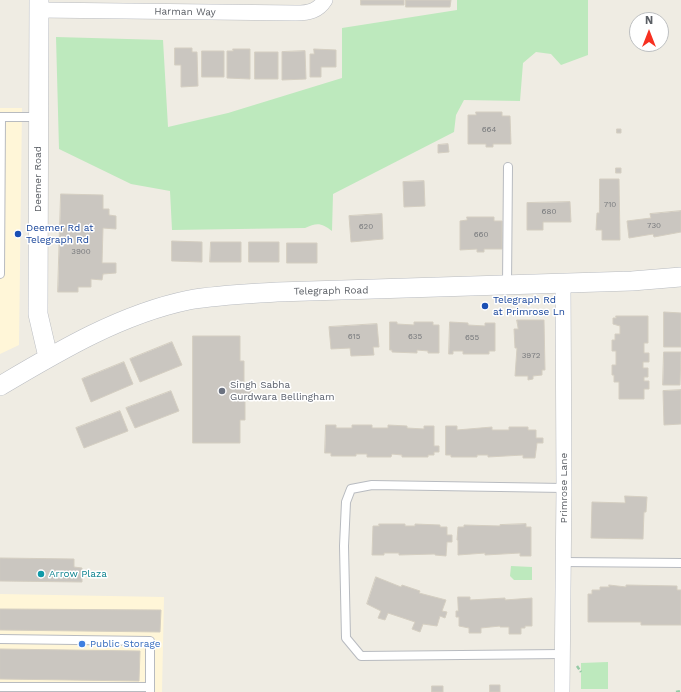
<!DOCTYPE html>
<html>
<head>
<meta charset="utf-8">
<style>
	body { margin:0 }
	#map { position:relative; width:681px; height:692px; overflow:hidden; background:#efece3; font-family:"Work Sans",sans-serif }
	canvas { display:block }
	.north { position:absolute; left:629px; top:12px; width:40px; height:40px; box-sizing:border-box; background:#fff; border:1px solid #bdbfc1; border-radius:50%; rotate:0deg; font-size:11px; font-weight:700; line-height:16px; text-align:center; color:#5b5f65 }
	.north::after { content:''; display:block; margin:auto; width:14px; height:18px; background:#f73021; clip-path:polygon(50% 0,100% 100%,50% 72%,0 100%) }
</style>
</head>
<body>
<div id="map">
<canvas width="681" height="692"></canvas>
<div class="north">N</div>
</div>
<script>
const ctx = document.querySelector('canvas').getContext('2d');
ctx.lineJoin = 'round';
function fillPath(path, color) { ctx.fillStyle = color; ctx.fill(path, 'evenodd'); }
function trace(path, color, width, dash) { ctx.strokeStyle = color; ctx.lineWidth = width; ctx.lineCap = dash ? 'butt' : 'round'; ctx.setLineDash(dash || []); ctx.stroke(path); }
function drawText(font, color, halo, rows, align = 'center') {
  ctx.font = font + ' "Work Sans",sans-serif'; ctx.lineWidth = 3; ctx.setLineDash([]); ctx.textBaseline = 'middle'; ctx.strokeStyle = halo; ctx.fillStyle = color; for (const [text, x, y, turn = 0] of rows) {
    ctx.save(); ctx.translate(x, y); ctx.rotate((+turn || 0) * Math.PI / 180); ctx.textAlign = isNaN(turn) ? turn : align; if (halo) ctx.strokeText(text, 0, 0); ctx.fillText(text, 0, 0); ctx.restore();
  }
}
fillPath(new Path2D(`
	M 0,108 L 22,108 L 19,345 L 0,354 Z
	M 0,594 L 164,597 L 162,692 L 0,692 Z`), '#fff6d8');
fillPath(new Path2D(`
	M 457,0 L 588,0 L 588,55 L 561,65 L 551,54 L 536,52 L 523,63 L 520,101 L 464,100 L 456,115 L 454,132 L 333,194 L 332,231 C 322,223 317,222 305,228 L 172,230 L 170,191 L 131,184 L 59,149 L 56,37 L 163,40 L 168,127 L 228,113 L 342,78 L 342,28 L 457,10 Z
	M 511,566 L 532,567 L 532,580 L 514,580 L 510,576 Z
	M 608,662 L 608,689 L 581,689 L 581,663 Z`), '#bde9bd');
const building = new Path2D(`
	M 361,0 L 404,0 L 404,5 L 361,5 Z
	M 406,0 L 451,0 L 450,7 L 406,7 Z
	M 175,48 L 192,48 L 192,52 L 197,52 L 198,86 L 181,87 L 181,65 L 175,65 Z
	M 233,49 L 250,49 L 250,79 L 227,78 L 227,51 L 233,51 Z
	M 314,49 L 336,50 L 336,67 L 321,67 L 321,77 L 310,77 L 310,54 L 314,54 Z
	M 202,51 L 224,51 L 224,77 L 202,77 Z
	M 305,51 L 306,79 L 282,80 L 282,52 Z
	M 255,52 L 278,52 L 278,79 L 255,79 Z
	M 476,112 L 502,112 L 502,116 L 510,116 L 511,144 L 493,144 L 493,147 L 486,147 L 486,144 L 468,144 L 468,115 L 476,115 Z
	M 617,129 L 621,129 L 621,133 L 617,133 Z
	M 448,144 L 449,152 L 438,153 L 438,145 Z
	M 616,168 L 621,168 L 621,173 L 616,173 Z
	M 600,179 L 619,179 L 620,240 L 602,240 L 602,230 L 596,230 L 597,213 L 599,213 Z
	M 424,181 L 425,206 L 404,207 L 403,182 Z
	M 61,194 L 103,195 L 103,209 L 109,209 L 109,215 L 116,216 L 116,229 L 103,228 L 102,263 L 116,263 L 116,273 L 103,274 L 102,280 L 91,279 L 91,287 L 78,287 L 78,292 L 58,292 Z
	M 570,202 L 571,222 L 543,222 L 543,230 L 527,230 L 527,203 Z
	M 681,211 L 681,232 L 654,237 L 653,234 L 629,238 L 627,221 L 651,218 L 650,214 Z
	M 382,214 L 383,239 L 351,242 L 349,216 Z
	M 467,217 L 494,217 L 494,221 L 502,221 L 502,249 L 484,249 L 484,252 L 477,252 L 477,249 L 460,250 L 460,221 L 467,220 Z
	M 172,241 L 202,242 L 202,262 L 172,261 Z
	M 211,242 L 241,242 L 241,262 L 210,262 Z
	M 249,242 L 279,242 L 279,262 L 249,262 Z
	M 287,243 L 317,243 L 317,263 L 287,263 Z
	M 664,312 L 681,313 L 681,347 L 664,347 Z
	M 616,316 L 648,316 L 648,343 L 644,343 L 644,353 L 649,353 L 649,362 L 643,362 L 643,368 L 648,368 L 648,377 L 644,377 L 644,381 L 649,381 L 649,389 L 644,389 L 644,399 L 619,399 L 619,382 L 614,382 L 614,375 L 612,375 L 612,365 L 616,365 L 616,351 L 612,351 L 612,340 L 615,340 L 615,334 L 620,334 L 620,326 L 613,324 L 613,318 L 616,318 Z
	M 517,320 L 544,320 L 545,370 L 542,370 L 542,375 L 533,376 L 533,379 L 528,380 L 528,376 L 515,376 L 517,348 L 515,348 L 514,329 L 518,329 Z
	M 390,322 L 397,322 L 397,324 L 414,325 L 414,322 L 433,322 L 433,325 L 439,325 L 439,353 L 428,353 L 428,351 L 417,350 L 417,353 L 392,352 L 392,350 L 390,350 Z
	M 450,322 L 468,323 L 468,325 L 485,326 L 485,323 L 495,323 L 495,351 L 489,351 L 489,354 L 463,354 L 463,351 L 453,351 L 453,354 L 449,354 Z
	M 377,324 L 379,347 L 373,347 L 374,355 L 351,356 L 350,348 L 331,349 L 329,327 Z
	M 193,336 L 240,336 L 240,361 L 244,361 L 244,384 L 251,384 L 251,398 L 245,398 L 245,420 L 240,420 L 240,443 L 193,443 Z
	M 172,342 L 182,365 L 140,382 L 130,359 Z
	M 664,352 L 681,352 L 680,385 L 663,385 Z
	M 124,362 L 133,384 L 91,402 L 82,379 Z
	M 681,390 L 681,424 L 664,425 L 663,391 Z
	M 171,391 L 179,411 L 135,428 L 126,408 Z
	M 120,411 L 128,431 L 84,448 L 76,428 Z
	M 326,425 L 336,425 L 336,428 L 352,428 L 352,425 L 372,425 L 372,428 L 388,428 L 388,425 L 407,426 L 407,428 L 424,429 L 424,426 L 434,426 L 434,446 L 439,446 L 439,452 L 434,452 L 434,455 L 428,455 L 428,457 L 402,457 L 402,455 L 392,454 L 391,457 L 367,457 L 367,454 L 356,454 L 356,456 L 331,456 L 331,453 L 325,453 Z
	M 446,426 L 457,426 L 457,430 L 492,427 L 492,430 L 509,430 L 509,427 L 528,427 L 528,430 L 536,430 L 536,438 L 543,438 L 543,443 L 537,443 L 535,458 L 523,458 L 523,455 L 488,457 L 488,455 L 477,455 L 477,457 L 451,457 L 451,455 L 446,455 Z
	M 625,496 L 647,497 L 646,512 L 644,512 L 643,539 L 591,538 L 592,502 L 625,503 Z
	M 379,524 L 405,524 L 405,526 L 415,526 L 415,524 L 440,525 L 440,527 L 447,527 L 447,535 L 452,535 L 452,542 L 447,542 L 446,556 L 435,555 L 435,554 L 399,555 L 399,553 L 384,553 L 384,555 L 372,555 L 373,526 L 379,526 Z
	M 526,524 L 526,527 L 531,527 L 531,556 L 520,556 L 520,553 L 485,555 L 485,553 L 458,555 L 458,540 L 457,540 L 458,527 L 464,527 L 464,525 L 500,526 L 500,525 Z
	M 0,558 L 74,559 L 74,567 L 82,568 L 82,582 L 0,581 Z
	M 376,577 L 401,587 L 402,585 L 420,591 L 419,593 L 446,600 L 442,611 L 447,612 L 445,618 L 440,616 L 437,626 L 423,624 L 420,632 L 412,629 L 415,622 L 388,613 L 385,620 L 378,618 L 381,611 L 367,604 Z
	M 609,585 L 626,587 L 626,585 L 677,586 L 677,590 L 681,590 L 681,625 L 641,625 L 641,622 L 588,622 L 588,594 L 592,594 L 592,590 L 600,590 L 600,587 L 609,587 Z
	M 458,597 L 470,597 L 470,600 L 505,598 L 505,600 L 532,598 L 532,626 L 525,626 L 525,628 L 521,628 L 521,634 L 509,634 L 509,627 L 500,627 L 500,626 L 481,628 L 481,633 L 469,633 L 469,628 L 459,626 L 459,617 L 456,617 L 456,611 L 458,611 Z
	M 0,609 L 161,610 L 160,632 L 0,630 Z
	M 0,649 L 140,651 L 139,681 L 0,679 Z
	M 490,685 L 500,685 L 500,692 L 490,692 Z
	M 432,686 L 443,686 L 443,692 L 432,692 Z`);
fillPath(building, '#cac6c0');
trace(building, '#d4cec1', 1);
const service = new Path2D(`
	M 0,117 L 38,117
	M 0,274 L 1,117
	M 507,285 L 508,167
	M 563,562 L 681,563
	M 0,639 L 150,641 L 150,692
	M 562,654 L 361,656 L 346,638 L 344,546 L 346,502 L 351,489 L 372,485 L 564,488
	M 0,687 L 150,687`);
const minor = new Path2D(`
	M 39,10 L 296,13 C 309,13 318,11 325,0
	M 562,692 L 564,488 L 563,283`);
const tertiary = new Path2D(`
	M 39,0 L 38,314 L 48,357
	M 0,386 C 59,351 121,314 189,300 C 218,295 247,294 277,292 L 632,281 L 681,277`);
trace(service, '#b8bbc0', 10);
trace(minor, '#b8bbc0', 16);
trace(tertiary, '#b8bbc0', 20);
trace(new Path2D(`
	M 577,666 L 581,672
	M 676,692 L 681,691`), '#95caa5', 2.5, [4, 2]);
trace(service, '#fff', 8);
trace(minor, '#fff', 15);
trace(tertiary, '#fff', 19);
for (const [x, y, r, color] of [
	[18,234,4,"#1a4fb4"],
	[485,306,4,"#1a4fb4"],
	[222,391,4,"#6b7280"],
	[41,574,4,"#0f9aa8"],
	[82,644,4,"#3f7fe0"]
]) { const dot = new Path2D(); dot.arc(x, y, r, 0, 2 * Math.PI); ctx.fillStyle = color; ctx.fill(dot); trace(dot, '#fff', 1.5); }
drawText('8px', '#77797c', null, [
	["664",489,130],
	["710",610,205],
	["680",549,212],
	["730",654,226],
	["620",366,227],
	["660",481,235],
	["3900",81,252],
	["615",354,337],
	["635",415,337],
	["655",472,338],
	["3972",531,356]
]);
drawText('10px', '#5b5f65', '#fff', [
	["Harman Way",185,12,1],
	["Deemer Road",38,179,-90],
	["Telegraph Road",331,291,-1],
	["Primrose Lane",564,488,-90]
]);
drawText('10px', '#164399', '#fff', [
	["Deemer Rd at",26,228],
	["Telegraph Rd",26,240],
	["Telegraph Rd",493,300],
	["at Primrose Ln",493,312]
], 'left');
drawText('10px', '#5b616d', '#fff', [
	["Singh Sabha",230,385],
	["Gurdwara Bellingham",230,397]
], 'left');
drawText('10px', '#0d838f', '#fff', [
	["Arrow Plaza",49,574]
], 'left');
drawText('10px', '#366cbe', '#fff', [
	["Public Storage",90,644]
], 'left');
</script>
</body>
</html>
